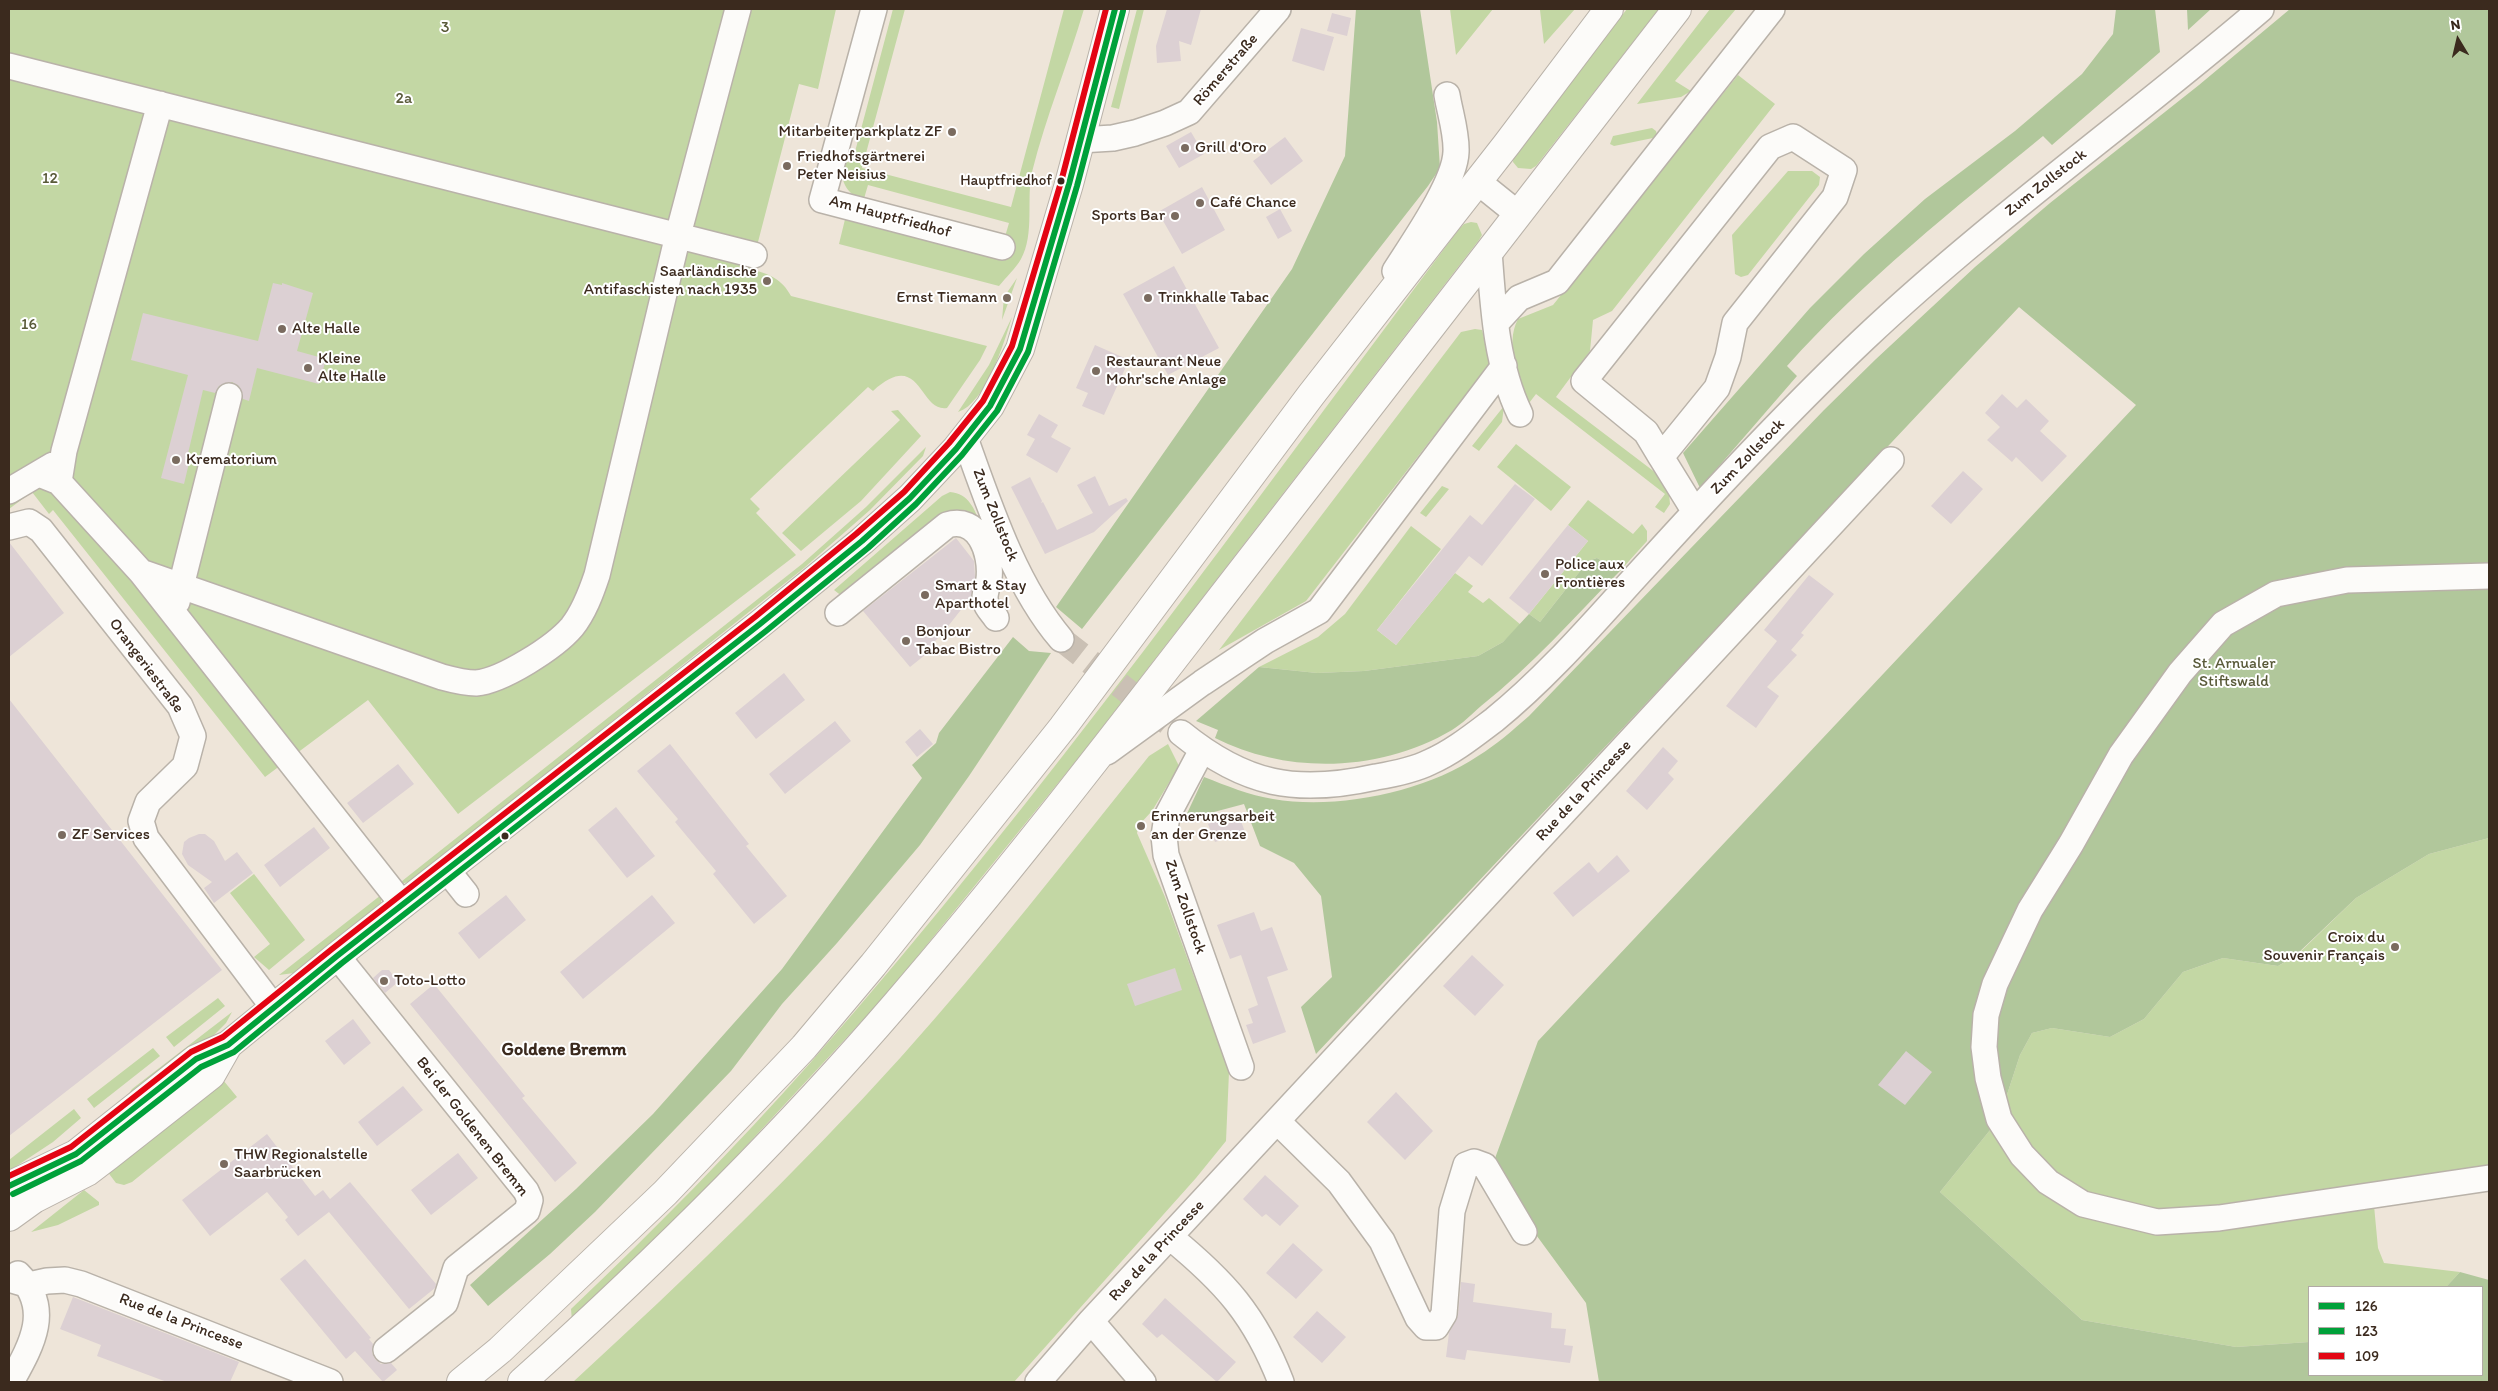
<!DOCTYPE html>
<html>
<head>
<meta charset="utf-8">
<style>
	body { margin:0 }
	#map { position:relative; width:2498px; height:1391px; overflow:hidden; background:#eee5d9; font-family:Itim,sans-serif }
	canvas { display:block }
	.frame { position:absolute; inset:0; border:10px solid #3b2a1e; pointer-events:none }
	.legend { position:absolute; left:2308px; top:1286px; width:175px; height:90px; box-sizing:border-box; background:#fff; border:1px solid #b1aaa5; margin:0; padding:6px 9px; list-style:none; font-size:15px; color:#3b2a1e }
	.legend li { display:flex; align-items:center; gap:10px; height:25px }
	.legend b { width:25px; border:1px solid #b1aaa5 }
	.north { position:absolute; left:2433px; top:15px; width:50px; height:50px; -webkit-text-stroke:4px #fff; paint-order:stroke; rotate:351deg; font-size:14px; font-weight:700; line-height:20px; text-align:center; color:#3b2a1e }
	.north::after { content:''; display:block; margin:auto; width:18px; height:22px; background:#3b2a1e; clip-path:polygon(50% 0,100% 100%,50% 72%,0 100%) }
</style>
</head>
<body>
<div id="map">
<canvas width="2498" height="1391"></canvas>
<div class="frame"></div>
<ul class="legend">
<li><b style="height:6px;background:#00a13a"></b>126</li>
<li><b style="height:6px;background:#00a13a"></b>123</li>
<li><b style="height:6px;background:#e30513"></b>109</li>
</ul>
<div class="north">N</div>
</div>
<script>
const ctx = document.querySelector('canvas').getContext('2d');
ctx.lineJoin = 'round';
function fillPath(path, color) { ctx.fillStyle = color; ctx.fill(path, 'evenodd'); }
function trace(path, color, width, dash) { ctx.strokeStyle = color; ctx.lineWidth = width; ctx.lineCap = dash ? 'butt' : 'round'; ctx.setLineDash(dash || []); ctx.stroke(path); }
function drawText(font, color, halo, rows, align = 'center') {
  ctx.font = font + ' Itim,sans-serif'; ctx.lineWidth = 4; ctx.setLineDash([]); ctx.textBaseline = 'middle'; ctx.strokeStyle = halo; ctx.fillStyle = color; for (const [text, x, y, turn = 0] of rows) {
    ctx.save(); ctx.translate(x, y); ctx.rotate((+turn || 0) * Math.PI / 180); ctx.textAlign = isNaN(turn) ? turn : align; if (halo) ctx.strokeText(text, 0, 0); ctx.fillText(text, 0, 0); ctx.restore();
  }
}
fillPath(new Path2D(`
	M 9,9 L 836,9 L 818,89 L 799,84 L 751,269 C 769,274 782,279 791,296 L 987,346 L 980,360 L 947,408 C 919,413 921,347 873,391 L 868,387 L 750,499 L 760,509 L 756,513 L 796,555 L 458,814 L 368,700 L 265,777 L 53,510 L 49,514 L 32,492 L 9,509 Z
	M 893,9 L 905,9 L 862,168 L 1011,207 L 1064,9 L 1084,9 C 1068,64 1046,116 1032,172 C 1026,198 1035,234 1021,259 C 1016,268 1006,277 999,286 L 839,244 L 848,207 L 1002,247 L 1009,223 L 868,185 L 863,202 C 846,192 839,181 843,161 L 852,163 Z
	M 1137,9 L 1144,9 L 1119,109 L 1111,107 Z
	M 1450,9 L 1493,9 L 1456,55 Z
	M 1542,9 L 1575,9 L 1544,44 L 1540,10 Z
	M 1627,9 L 1659,9 L 1536,166 L 1531,169 L 1518,168 L 1513,162 L 1514,151 Z
	M 1710,9 L 1736,9 L 1675,81 L 1691,91 L 1681,97 L 1637,104 Z
	M 1738,75 L 1775,104 L 1612,311 L 1593,320 L 1590,351 L 1556,397 L 1656,473 L 1669,493 L 1670,504 L 1664,513 L 1655,507 L 1665,494 L 1536,394 L 1526,407 C 1520,380 1504,345 1518,319 L 1553,305 Z
	M 1652,128 L 1656,131 L 1657,135 L 1653,138 L 1614,146 L 1610,144 L 1613,136 Z
	M 1788,171 L 1812,171 L 1820,177 L 1819,185 L 1748,275 L 1741,277 L 1735,274 L 1732,235 Z
	M 1471,222 L 1477,223 L 1482,235 L 1479,240 L 1080,756 L 887,994 L 685,1212 L 572,1321 L 571,1309 C 654,1230 735,1148 811,1062 C 1043,798 1248,510 1459,229 L 1464,224 Z
	M 1017,278 L 1002,320 L 1004,297 Z
	M 1012,317 C 1004,343 986,403 958,412 L 989,365 Z
	M 1475,329 L 1482,330 L 1491,362 L 1306,601 L 1219,650 L 1461,332 Z
	M 1504,406 L 1502,422 L 1479,451 L 1472,446 Z
	M 898,410 L 921,436 L 861,501 L 801,551 L 782,533 L 900,420 L 891,411 Z
	M 1516,444 L 1571,487 L 1551,511 L 1497,467 Z
	M 926,447 L 923,456 L 870,510 L 804,568 L 412,881 L 397,885 L 802,564 L 866,507 Z
	M 1442,486 L 1449,489 L 1426,517 L 1420,513 Z
	M 950,492 C 969,494 974,508 981,525 L 973,518 L 843,597 L 834,590 L 942,496 Z
	M 1588,500 L 1633,534 L 1642,524 L 1647,531 L 1647,541 L 1620,571 L 1597,558 L 1588,561 L 1540,622 L 1529,614 L 1588,541 L 1568,525 Z
	M 1411,526 L 1441,549 L 1377,630 L 1396,645 L 1455,573 L 1473,586 L 1468,592 L 1483,603 L 1489,598 L 1521,625 L 1503,642 L 1478,656 L 1364,671 L 1317,673 L 1259,667 L 1318,637 L 1345,614 Z
	M 1168,744 L 1179,766 L 1152,811 L 1139,825 L 1137,833 L 1165,897 L 1229,1072 L 1226,1141 L 1196,1178 L 1014,1382 L 573,1382 C 686,1278 798,1171 901,1057 C 988,960 1068,857 1149,756 Z
	M 2489,838 L 2489,1178 L 2373,1195 L 2378,1248 L 2384,1263 L 2460,1272 L 2446,1287 L 2309,1287 L 2309,1342 L 2236,1347 L 2082,1320 L 1940,1192 L 1999,1119 L 2020,1055 L 2032,1033 L 2052,1028 L 2110,1037 L 2144,1019 L 2183,972 L 2223,958 L 2278,966 L 2296,956 L 2356,898 L 2429,854 Z
	M 254,874 L 305,940 L 269,970 L 254,957 L 270,944 L 230,893 Z
	M 381,895 L 381,903 L 294,973 L 279,975 Z
	M 218,998 L 225,1006 L 174,1047 L 166,1037 Z
	M 232,1012 L 226,1023 L 212,1037 L 116,1113 L 132,1089 Z
	M 153,1048 L 160,1056 L 94,1108 L 87,1099 Z
	M 223,1080 L 237,1097 L 132,1182 L 124,1185 L 116,1183 L 107,1171 Z
	M 74,1109 L 81,1118 L 53,1142 L 9,1171 L 9,1160 Z
	M 84,1190 L 99,1202 L 99,1205 L 58,1225 L 31,1232 Z`), '#c3d7a4');
fillPath(new Path2D(`
	M 1356,9 L 1420,9 L 1437,122 L 1440,168 L 1428,186 L 1082,629 L 1056,607 L 1292,269 L 1345,156 Z
	M 2116,9 L 2155,9 L 2160,52 L 2052,145 L 2043,136 C 1954,209 1864,280 1787,366 L 1797,376 L 1700,488 L 1683,453 L 1810,308 L 1864,254 L 1925,199 L 2015,131 L 2082,74 L 2113,34 Z
	M 2187,9 L 2211,9 L 2188,30 Z
	M 2290,9 L 2489,9 L 2489,838 L 2429,854 L 2356,898 L 2295,956 L 2278,966 L 2223,958 L 2183,972 L 2144,1019 L 2110,1037 L 2052,1028 L 2032,1033 L 2020,1055 L 1999,1119 L 1940,1192 L 2082,1320 L 2236,1347 L 2309,1342 L 2309,1375 L 2482,1375 L 2482,1287 L 2446,1287 L 2460,1272 L 2489,1280 L 2489,1382 L 1599,1382 L 1586,1303 L 1490,1172 L 1538,1041 L 2136,405 L 2019,307 L 1316,1054 L 1301,1007 L 1332,977 L 1321,896 L 1294,863 L 1260,846 L 1244,804 L 1184,820 L 1204,777 C 1227,786 1249,795 1273,799 C 1337,810 1425,792 1478,756 C 1496,745 1513,730 1529,716 L 1824,410 L 1876,359 L 1975,267 L 2050,203 L 2199,85 Z
	M 1597,558 L 1620,571 C 1575,616 1532,666 1481,706 C 1472,714 1462,724 1452,730 C 1381,772 1288,775 1215,738 L 1218,730 L 1196,721 L 1259,667 L 1317,673 L 1364,671 L 1478,656 L 1503,642 L 1529,614 L 1540,622 L 1588,561 Z
	M 1013,637 L 1029,651 L 1051,653 L 969,776 L 920,845 L 837,943 L 782,1004 L 731,1071 L 595,1212 L 550,1254 L 488,1306 L 470,1285 L 576,1189 L 653,1114 L 782,969 L 922,778 L 912,765 L 936,743 L 939,733 Z`), '#b1c79b');
fillPath(new Path2D(`
	M 1167,9 L 1201,9 L 1191,45 L 1179,41 L 1181,61 L 1157,63 L 1156,46 Z
	M 1332,13 L 1351,18 L 1347,36 L 1327,31 Z
	M 1301,28 L 1334,37 L 1324,71 L 1292,61 Z
	M 1191,132 L 1204,154 L 1179,168 L 1166,146 Z
	M 1285,137 L 1303,161 L 1271,185 L 1253,161 Z
	M 1202,187 L 1225,230 L 1182,254 L 1158,212 Z
	M 1280,209 L 1292,231 L 1278,239 L 1266,217 Z
	M 1174,266 L 1219,348 L 1168,375 L 1123,294 Z
	M 273,283 L 282,285 L 282,283 L 313,293 L 297,351 L 326,359 L 319,384 L 257,368 L 249,401 L 243,399 L 239,386 L 232,382 L 219,386 L 215,393 L 203,390 L 186,462 L 189,463 L 184,484 L 161,478 L 188,375 L 131,360 L 143,313 L 258,341 Z
	M 1095,345 L 1129,360 L 1104,415 L 1082,406 L 1088,393 L 1076,388 Z
	M 2002,394 L 2017,408 L 2026,399 L 2049,421 L 2040,431 L 2067,456 L 2042,482 L 2016,457 L 2012,462 L 1987,440 L 2000,427 L 1985,413 Z
	M 1039,414 L 1058,425 L 1051,437 L 1071,448 L 1057,473 L 1026,455 L 1035,439 L 1027,435 Z
	M 1963,471 L 1983,489 L 1951,524 L 1931,506 Z
	M 1095,476 L 1109,506 L 1126,498 L 1128,501 L 1094,532 L 1045,554 L 1011,487 L 1030,477 L 1042,501 L 1041,503 L 1043,502 L 1057,530 L 1093,513 L 1077,485 Z
	M 1515,484 L 1535,499 L 1482,566 L 1469,556 L 1396,645 L 1377,630 L 1470,515 L 1482,525 Z
	M 1568,525 L 1588,541 L 1529,614 L 1509,598 Z
	M 956,538 L 974,561 L 975,577 L 971,597 L 942,634 L 928,648 L 930,651 L 910,667 L 863,611 Z
	M 9,542 L 64,613 L 9,657 Z
	M 1809,575 L 1834,594 L 1801,633 L 1804,635 L 1791,650 L 1797,655 L 1767,687 L 1779,696 L 1756,728 L 1726,706 L 1777,641 L 1764,630 Z
	M 784,673 L 805,700 L 756,739 L 735,713 Z
	M 9,699 L 222,970 L 9,1136 Z
	M 835,721 L 851,741 L 785,794 L 769,774 Z
	M 920,729 L 933,744 L 917,757 L 905,742 Z
	M 670,744 L 749,844 L 746,846 L 787,896 L 754,924 L 713,874 L 716,871 L 675,822 L 678,819 L 637,771 Z
	M 1663,747 L 1678,761 L 1668,773 L 1674,779 L 1647,810 L 1626,791 Z
	M 398,764 L 414,784 L 363,823 L 347,803 Z
	M 616,807 L 655,856 L 627,878 L 588,830 Z
	M 1238,813 L 1245,832 L 1215,842 L 1208,824 Z
	M 314,827 L 330,848 L 280,887 L 264,865 Z
	M 199,834 L 205,834 L 214,841 L 225,861 L 237,852 L 253,873 L 214,903 L 204,888 L 212,882 L 188,865 L 182,854 L 184,842 L 189,838 Z
	M 1617,855 L 1630,871 L 1573,917 L 1553,893 L 1589,862 L 1598,873 Z
	M 506,895 L 526,920 L 479,959 L 458,933 Z
	M 652,895 L 675,923 L 583,999 L 560,972 Z
	M 1254,912 L 1261,931 L 1272,927 L 1288,970 L 1267,977 L 1286,1032 L 1253,1044 L 1246,1025 L 1253,1023 L 1248,1009 L 1258,1005 L 1241,955 L 1230,959 L 1217,925 Z
	M 1472,955 L 1504,985 L 1475,1016 L 1443,986 Z
	M 1175,968 L 1182,990 L 1135,1006 L 1127,984 Z
	M 382,970 L 389,970 L 398,982 L 385,993 L 373,978 Z
	M 434,984 L 525,1096 L 522,1098 L 577,1163 L 555,1182 L 410,1004 Z
	M 353,1019 L 371,1043 L 344,1065 L 325,1041 Z
	M 1906,1051 L 1932,1072 L 1905,1105 L 1878,1085 Z
	M 403,1086 L 423,1110 L 377,1146 L 358,1122 Z
	M 1396,1092 L 1433,1131 L 1405,1160 L 1367,1122 Z
	M 267,1134 L 315,1196 L 323,1190 L 330,1199 L 350,1182 L 436,1284 L 435,1288 L 409,1309 L 329,1212 L 298,1236 L 285,1220 L 288,1217 L 267,1192 L 210,1236 L 182,1200 Z
	M 458,1153 L 478,1178 L 431,1215 L 411,1190 Z
	M 1265,1175 L 1299,1206 L 1280,1226 L 1266,1214 L 1262,1217 L 1243,1199 Z
	M 1293,1243 L 1323,1270 L 1296,1299 L 1266,1273 Z
	M 305,1259 L 371,1338 L 369,1339 L 373,1344 L 372,1353 L 375,1359 L 381,1364 L 391,1363 L 397,1370 L 383,1382 L 355,1351 L 346,1359 L 280,1279 Z
	M 1461,1282 L 1475,1284 L 1473,1302 L 1552,1313 L 1551,1328 L 1566,1329 L 1564,1345 L 1573,1346 L 1570,1363 L 1467,1350 L 1465,1360 L 1446,1357 L 1449,1333 L 1458,1315 Z
	M 73,1297 L 239,1362 L 230,1382 L 167,1382 L 97,1356 L 101,1345 L 60,1329 Z
	M 1165,1298 L 1236,1362 L 1217,1382 L 1162,1334 L 1157,1338 L 1142,1324 Z
	M 1317,1311 L 1346,1337 L 1322,1363 L 1293,1337 Z`), '#dcd0d3');
trace(new Path2D(`
	M 1061,639 L 1181,733`), '#cac0b4', 25, [25, 12]);
const minor = new Path2D(`
	M 874,9 L 822,200 L 1002,247
	M 9,66 L 754,255
	M 1080,140 L 1113,138 L 1135,133 L 1165,123 L 1189,112 L 1278,9
	M 1477,181 L 1518,214
	M 1489,251 C 1493,305 1496,365 1520,414
	M 1395,271 C 1412,244 1455,183 1456,152 C 1457,134 1450,113 1447,95
	M 1496,323 L 1519,298 L 1557,282 L 1772,9
	M 965,438 C 989,505 1015,585 1061,639
	M 1661,457 L 1646,432 L 1584,381 L 1770,147 L 1793,137 L 1844,170 L 1835,197 L 1735,323 L 1728,357 L 1717,388 L 1661,457 L 1695,512
	M 39,474 L 59,482 L 141,572 L 403,905
	M 59,482 L 64,451 L 160,104
	M 9,491 L 53,465
	M 9,527 L 29,522 L 41,530 L 180,706 L 193,736 L 185,766 L 148,802 L 141,821 L 146,838 L 274,1008
	M 141,572 L 442,677 C 453,680 464,683 476,683 C 502,681 555,647 572,627 C 584,612 591,593 597,575 L 678,235 L 738,9
	M 2489,576 L 2347,580 L 2276,594 L 2223,624 L 2180,673 L 2121,755 L 2071,844 L 2030,910 L 1995,984 L 1986,1015 L 1984,1047 L 1988,1078 L 1999,1119 L 2022,1155 L 2048,1182 L 2083,1204 L 2157,1222 L 2219,1218 L 2489,1178
	M 177,602 L 229,396
	M 838,613 L 947,525 C 978,515 992,552 989,579 C 988,585 985,591 985,598 C 985,606 992,612 996,618
	M 1181,733 C 1245,785 1296,795 1376,777 C 1394,774 1414,770 1430,762 C 1453,752 1474,735 1494,720 C 1552,673 1600,615 1650,561 C 1719,485 1789,410 1864,339 C 1989,221 2130,121 2261,9
	M 1202,750 L 1167,816 L 1164,836 L 1166,855 L 1241,1067
	M 1107,752 L 1202,683 L 1265,641 L 1319,611 L 1504,366
	M 447,870 L 466,894
	M 337,956 L 526,1191 L 530,1200 L 527,1211 L 456,1268 L 445,1303 L 386,1350
	M 1277,1121 L 1339,1182 L 1382,1241 L 1418,1318 L 1426,1327 L 1436,1327 L 1444,1314 L 1452,1211 L 1466,1165 L 1474,1162 L 1485,1166 L 1524,1232
	M 1170,1237 C 1225,1282 1255,1315 1281,1382
	M 9,1279 L 29,1285 L 47,1281 L 65,1280 L 81,1284 L 330,1382
	M 1091,1321 L 1143,1382
	M 11,1382 C 31,1346 53,1309 18,1274
	M 1038,1382 L 1091,1321 L 1891,460`);
const major = new Path2D(`
	M 9,1186 L 76,1154 L 196,1059 L 228,1045 L 337,956 L 760,624 L 862,541 L 910,498 L 956,449 L 990,406 L 1020,349 L 1069,184 L 1115,9
	M 9,1217 L 34,1199 L 87,1172 L 108,1156 L 211,1075 L 228,1045`);
const highway = new Path2D(`
	M 461,1382 L 500,1350 L 665,1193 L 804,1047 L 873,965 L 1063,727 L 1311,395 L 1507,144 L 1609,9
	M 522,1382 C 654,1263 780,1139 896,1004 C 1024,856 1142,699 1262,545 C 1400,366 1539,188 1677,9`);
trace(minor, '#b9b2a9', 28);
trace(major, '#b9b2a9', 30);
trace(highway, '#b9b2a9', 30);
trace(minor, '#fcfbf9', 25);
trace(major, '#fcfbf9', 28);
trace(highway, '#fcfbf9', 28);
trace(new Path2D(`
	M 9,1186 L 76,1154 L 196,1059 L 228,1045 L 337,956 L 760,624 L 862,541 L 910,498 L 956,449 L 990,406 L 1020,349 L 1069,184 L 1115,9`), '#00a13a', 6);
trace(new Path2D(`
	M 13,1194 L 81,1161 L 201,1067 L 234,1052 L 342,963 L 766,631 L 868,548 L 916,504 L 962,455 L 997,411 L 1028,352 L 1077,186 L 1123,11`), '#00a13a', 6);
trace(new Path2D(`
	M 9,1176 L 71,1147 L 191,1052 L 223,1037 L 332,949 L 755,617 L 856,534 L 904,492 L 949,443 L 983,401 L 1012,346 L 1061,182 L 1106,9`), '#e30513', 6);
for (const [x, y, r, color] of [
	[952,132,5,"#7a6b5f"],
	[1185,148,5,"#7a6b5f"],
	[787,166,5,"#7a6b5f"],
	[1061,181,4.5,"#3b2a1e"],
	[1200,203,5,"#7a6b5f"],
	[1175,216,5,"#7a6b5f"],
	[767,281,5,"#7a6b5f"],
	[1007,298,5,"#7a6b5f"],
	[1148,298,5,"#7a6b5f"],
	[282,329,5,"#7a6b5f"],
	[308,368,5,"#7a6b5f"],
	[1096,371,5,"#7a6b5f"],
	[176,460,5,"#7a6b5f"],
	[1545,574,5,"#7a6b5f"],
	[925,595,5,"#7a6b5f"],
	[906,641,5,"#7a6b5f"],
	[1141,826,5,"#7a6b5f"],
	[62,835,5,"#7a6b5f"],
	[505,836,4.5,"#3b2a1e"],
	[2395,947,5,"#7a6b5f"],
	[384,981,5,"#7a6b5f"],
	[224,1164,5,"#7a6b5f"]
]) { const dot = new Path2D(); dot.arc(x, y, r, 0, 2 * Math.PI); ctx.fillStyle = color; ctx.fill(dot); trace(dot, '#fff', 2); }
drawText('15px', '#3b2a1e', '#fff', [
	["Hauptfriedhof",1052,181]
], 'right');
drawText('16px', '#595a39', '#fff', [
	["3",445,28],
	["2a",404,99],
	["12",50,179],
	["16",29,325],
	["St. Arnualer",2234,664],
	["Stiftswald",2234,682]
]);
drawText('16px', '#3b2a1e', '#fff', [
	["Römerstraße",1226,70,-49],
	["Zum Zollstock",2046,183,-38],
	["Am Hauptfriedhof",890,217,15],
	["Zum Zollstock",1748,457,-46],
	["Zum Zollstock",995,515,68],
	["Orangeriestraße",146,666,53],
	["Rue de la Princesse",1584,791,-47],
	["Zum Zollstock",1185,907,71],
	["Bei der Goldenen Bremm",472,1127,52],
	["Rue de la Princesse",1157,1251,-47],
	["Rue de la Princesse",181,1322,21]
]);
drawText('16px', '#3b2a1e', '#fff', [
	["Mitarbeiterparkplatz ZF",942,132,"right"],
	["Grill d'Oro",1195,148],
	["Friedhofsgärtnerei",797,157],
	["Peter Neisius",797,175],
	["Café Chance",1210,203],
	["Sports Bar",1165,216,"right"],
	["Saarländische",757,272,"right"],
	["Antifaschisten nach 1935",757,290,"right"],
	["Ernst Tiemann",997,298,"right"],
	["Trinkhalle Tabac",1158,298],
	["Alte Halle",292,329],
	["Kleine",318,359],
	["Alte Halle",318,377],
	["Restaurant Neue",1106,362],
	["Mohr'sche Anlage",1106,380],
	["Krematorium",186,460],
	["Police aux",1555,565],
	["Frontières",1555,583],
	["Smart & Stay",935,586],
	["Aparthotel",935,604],
	["Bonjour",916,632],
	["Tabac Bistro",916,650],
	["Erinnerungsarbeit",1151,817],
	["an der Grenze",1151,835],
	["ZF Services",72,835],
	["Croix du",2385,938,"right"],
	["Souvenir Français",2385,956,"right"],
	["Toto-Lotto",394,981],
	["THW Regionalstelle",234,1155],
	["Saarbrücken",234,1173]
], 'left');
drawText('bold 18px', '#3b2a1e', '#fff', [
	["Goldene Bremm",564,1050]
]);
</script>
</body>
</html>
